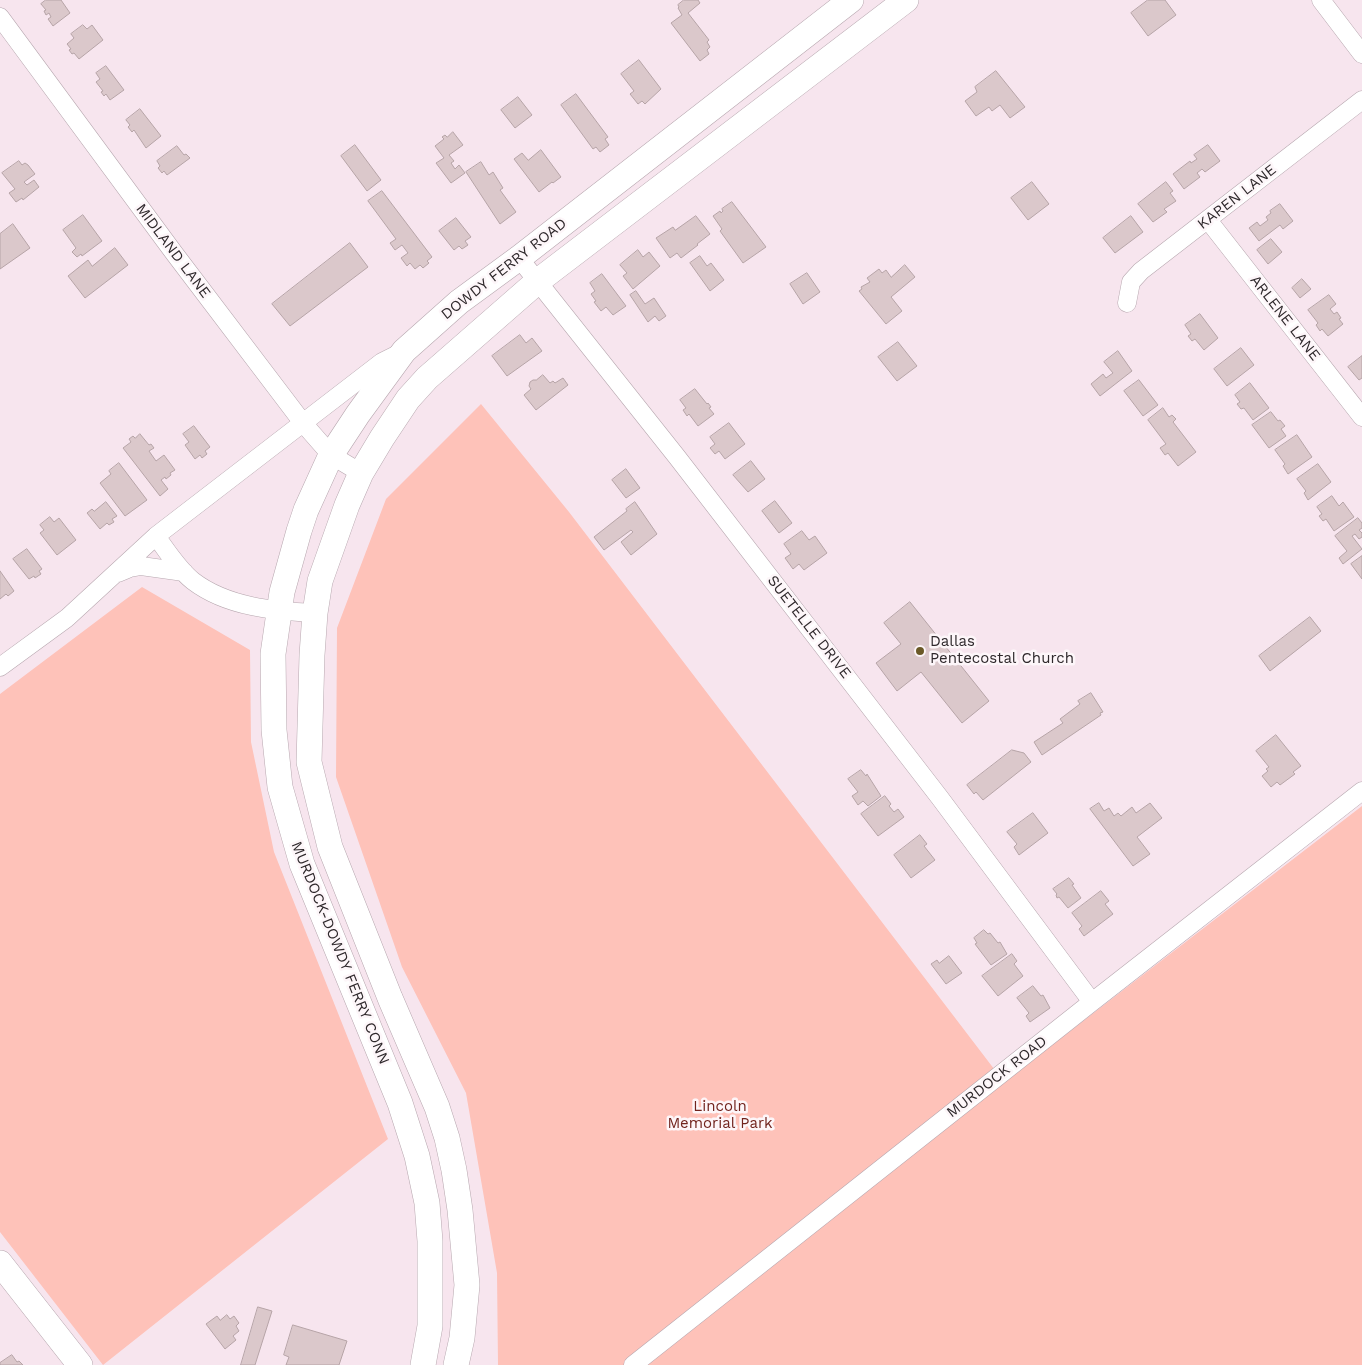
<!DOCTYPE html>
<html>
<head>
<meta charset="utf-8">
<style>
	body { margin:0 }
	canvas { display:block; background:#f7e5ee }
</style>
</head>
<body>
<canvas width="1362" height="1365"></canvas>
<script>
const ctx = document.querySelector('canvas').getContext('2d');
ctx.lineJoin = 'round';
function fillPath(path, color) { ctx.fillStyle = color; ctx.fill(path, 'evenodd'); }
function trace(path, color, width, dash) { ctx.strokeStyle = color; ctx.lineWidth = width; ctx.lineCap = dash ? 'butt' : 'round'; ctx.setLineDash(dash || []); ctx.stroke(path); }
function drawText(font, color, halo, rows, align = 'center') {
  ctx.font = font + ' "Work Sans",sans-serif'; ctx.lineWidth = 5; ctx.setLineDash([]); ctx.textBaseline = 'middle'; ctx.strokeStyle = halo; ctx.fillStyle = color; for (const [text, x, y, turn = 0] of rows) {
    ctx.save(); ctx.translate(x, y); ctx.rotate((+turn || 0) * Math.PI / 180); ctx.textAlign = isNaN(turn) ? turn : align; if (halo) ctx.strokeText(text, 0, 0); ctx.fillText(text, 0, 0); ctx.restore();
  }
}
fillPath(new Path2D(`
	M 481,404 L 569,512 L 1004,1082 L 1362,806 L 1362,1365 L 498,1365 L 497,1273 L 466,1093 L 402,967 L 336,777 L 337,628 L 386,499 Z
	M 142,587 L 250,650 L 251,742 L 274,852 L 388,1139 L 103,1365 L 0,1232 L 0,694 Z`), '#fec2b9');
const building = new Path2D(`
	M 46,0 L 61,0 L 70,13 L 53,26 L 48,19 L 51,17 L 49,13 L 46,15 L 44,11 L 46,10 L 41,4 Z
	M 684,0 L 698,0 L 700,3 L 688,13 L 709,40 L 707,42 L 710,47 L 707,50 L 709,54 L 700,61 L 671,23 L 682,15 L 678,8 L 679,7 L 678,5 Z
	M 1148,0 L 1165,0 L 1176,15 L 1148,36 L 1131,13 Z
	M 83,25 L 87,29 L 92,25 L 103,40 L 79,59 L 74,53 L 72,54 L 69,50 L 71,49 L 67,44 L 74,38 L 71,34 Z
	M 639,60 L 661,89 L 645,104 L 642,101 L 638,104 L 630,94 L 634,91 L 621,74 Z
	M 106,66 L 124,90 L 110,100 L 106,94 L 104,96 L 101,92 L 103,91 L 96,82 L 100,79 L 96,73 Z
	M 996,71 L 1025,107 L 1010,118 L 1000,105 L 992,111 L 989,107 L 976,116 L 965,101 L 977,92 L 975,87 Z
	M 576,94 L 608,137 L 605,139 L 609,145 L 600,152 L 596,147 L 593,149 L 561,105 Z
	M 518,97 L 532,115 L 515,128 L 501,110 Z
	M 140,109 L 161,136 L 146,148 L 134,130 L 132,132 L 128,127 L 130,125 L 126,120 Z
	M 453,132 L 463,145 L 449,155 L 454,161 L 451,163 L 455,169 L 459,165 L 465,173 L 451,183 L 436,163 L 444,158 L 435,146 L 444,139 L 442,137 L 445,135 L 447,137 Z
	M 355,145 L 381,180 L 367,191 L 341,156 Z
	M 1208,145 L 1220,161 L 1205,172 L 1202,169 L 1197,173 L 1200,177 L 1184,189 L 1173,174 L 1190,161 L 1191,163 L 1197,159 L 1194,155 Z
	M 177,146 L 184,155 L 186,154 L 190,158 L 167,175 L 164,171 L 162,173 L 158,168 L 160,166 L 157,161 Z
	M 541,150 L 561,177 L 553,183 L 552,182 L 539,192 L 514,159 L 522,153 L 528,160 Z
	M 19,161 L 22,165 L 25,163 L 28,165 L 35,174 L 24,182 L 27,185 L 34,180 L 39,187 L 23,200 L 22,198 L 16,202 L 9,193 L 15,189 L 2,173 Z
	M 481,162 L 489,175 L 493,172 L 503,188 L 500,190 L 516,212 L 500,224 L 466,172 Z
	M 1032,182 L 1049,204 L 1028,220 L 1011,198 Z
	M 1166,182 L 1173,191 L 1170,193 L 1176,201 L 1164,209 L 1167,212 L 1153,222 L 1138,204 Z
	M 382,191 L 432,257 L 427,261 L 429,263 L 423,268 L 420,265 L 415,269 L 410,263 L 407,266 L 401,258 L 408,253 L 402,245 L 395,250 L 390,243 L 396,239 L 368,201 Z
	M 732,202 L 766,247 L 743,263 L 720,231 L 722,229 L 713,216 L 720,211 L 721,213 L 723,211 L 722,209 Z
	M 1280,204 L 1293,221 L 1283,229 L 1280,225 L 1259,241 L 1249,228 L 1257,222 L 1260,226 L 1268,220 L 1266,217 L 1271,213 L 1270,211 Z
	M 83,215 L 102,241 L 82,256 L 81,254 L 77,257 L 72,252 L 76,248 L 63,230 Z
	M 696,216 L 710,234 L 697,244 L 698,245 L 681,258 L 677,253 L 670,258 L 656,238 L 673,227 L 675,230 Z
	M 1131,216 L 1143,232 L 1115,253 L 1103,238 Z
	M 456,218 L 471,237 L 465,241 L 468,245 L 462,249 L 459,246 L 454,250 L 439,231 Z
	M 13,224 L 30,248 L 0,269 L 0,234 Z
	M 1271,239 L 1282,252 L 1268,264 L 1257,250 Z
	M 350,243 L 368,267 L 290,326 L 272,304 Z
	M 115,248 L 128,265 L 85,298 L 68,276 L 88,260 L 92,266 Z
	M 638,250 L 643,257 L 649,252 L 660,266 L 633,289 L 623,276 L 627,273 L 620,265 Z
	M 700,256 L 707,266 L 711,263 L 724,280 L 710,291 L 690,263 Z
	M 905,265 L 915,277 L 891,297 L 902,311 L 886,324 L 859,291 L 862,289 L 861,287 L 870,282 L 867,278 L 879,269 L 882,273 L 886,270 L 891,277 Z
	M 807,273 L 820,292 L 803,304 L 790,284 Z
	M 602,274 L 626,306 L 613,315 L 606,307 L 601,311 L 594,302 L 596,301 L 591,294 L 595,291 L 590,283 Z
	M 1302,279 L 1311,289 L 1300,298 L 1292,288 Z
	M 636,291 L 645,304 L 654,298 L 666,316 L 659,321 L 655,316 L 648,322 L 630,295 Z
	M 1329,295 L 1336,304 L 1330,309 L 1334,314 L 1337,312 L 1341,318 L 1339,319 L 1343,324 L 1328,336 L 1322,329 L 1320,331 L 1316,325 L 1318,323 L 1308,310 Z
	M 1200,314 L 1218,338 L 1204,350 L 1195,339 L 1192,341 L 1188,336 L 1191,334 L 1185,325 Z
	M 520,335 L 526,343 L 532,338 L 542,351 L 507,376 L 492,356 Z
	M 898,342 L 917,366 L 897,381 L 878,357 Z
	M 1241,348 L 1254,365 L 1227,386 L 1214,369 Z
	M 1118,351 L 1132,371 L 1100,396 L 1091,384 L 1103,374 L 1106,378 L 1113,373 L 1104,362 Z
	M 1362,356 L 1362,378 L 1359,380 L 1348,367 Z
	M 543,375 L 550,383 L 553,381 L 555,383 L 563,378 L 568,385 L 536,410 L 524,395 L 531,389 L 529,386 L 530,382 L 533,380 L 536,380 Z
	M 1139,380 L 1158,405 L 1143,416 L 1124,391 Z
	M 1250,383 L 1269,408 L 1253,420 L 1244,408 L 1241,409 L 1237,404 L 1240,402 L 1235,395 Z
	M 695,389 L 707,404 L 708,403 L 711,407 L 709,408 L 714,414 L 698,426 L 689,414 L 687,416 L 683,410 L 686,408 L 680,400 Z
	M 1163,408 L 1169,417 L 1172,415 L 1176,419 L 1173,422 L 1196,452 L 1178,466 L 1168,453 L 1165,455 L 1160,448 L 1166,444 L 1148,420 Z
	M 1271,412 L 1278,421 L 1280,420 L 1285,426 L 1281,429 L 1286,436 L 1269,448 L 1252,425 Z
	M 729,423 L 745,444 L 725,459 L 719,451 L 715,454 L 710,448 L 715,444 L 710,437 Z
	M 194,426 L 210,447 L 205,451 L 207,454 L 202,458 L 200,455 L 195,459 L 185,445 L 189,442 L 183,434 Z
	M 140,434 L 149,445 L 151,444 L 154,448 L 149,451 L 156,461 L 164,455 L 175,470 L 170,473 L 171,475 L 166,479 L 165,477 L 161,480 L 168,489 L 160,496 L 123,448 L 131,442 L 129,439 L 133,436 L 135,438 Z
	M 1297,435 L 1312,457 L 1288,474 L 1283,466 L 1285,464 L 1275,450 Z
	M 751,461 L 765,479 L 748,492 L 733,475 Z
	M 119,463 L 147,500 L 125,516 L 100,483 L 111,474 L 109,471 Z
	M 1318,464 L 1331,482 L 1308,500 L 1304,493 L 1306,491 L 1297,479 Z
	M 626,469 L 640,488 L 626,498 L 612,480 Z
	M 1332,496 L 1339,506 L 1343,502 L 1354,517 L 1334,531 L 1326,519 L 1323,521 L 1319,516 L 1322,514 L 1317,507 Z
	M 775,501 L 792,523 L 779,533 L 762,511 Z
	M 106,502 L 117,516 L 112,519 L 114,522 L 109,525 L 107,523 L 100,529 L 87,513 L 92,509 L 94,511 Z
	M 635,502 L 657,534 L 631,555 L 621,542 L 633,532 L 631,530 L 604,550 L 594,537 L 627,511 L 626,509 Z
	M 50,517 L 54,522 L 59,518 L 76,540 L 57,555 L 40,533 L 44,530 L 40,525 Z
	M 1358,518 L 1362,523 L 1362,528 L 1359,530 L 1362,533 L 1362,537 L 1359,539 L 1355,534 L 1352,536 L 1362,549 L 1343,564 L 1339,558 L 1347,551 L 1335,536 Z
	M 802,531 L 809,540 L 815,536 L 827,553 L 804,570 L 799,564 L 793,569 L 785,558 L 791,554 L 784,544 Z
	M 27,549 L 42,569 L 39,571 L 41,574 L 35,578 L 34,576 L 29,579 L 13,559 Z
	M 1362,556 L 1362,579 L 1351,564 Z
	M 0,571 L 14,591 L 8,596 L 6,594 L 0,599 Z
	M 910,602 L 989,701 L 962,723 L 921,672 L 897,691 L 876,663 L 901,644 L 884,623 Z
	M 1310,617 L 1321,631 L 1270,671 L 1259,656 Z
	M 1091,693 L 1103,712 L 1100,713 L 1101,715 L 1042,755 L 1034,742 L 1063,723 L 1060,719 L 1080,704 L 1078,701 Z
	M 1276,735 L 1301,766 L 1293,772 L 1295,774 L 1280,785 L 1277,782 L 1271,787 L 1262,776 L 1268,771 L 1266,769 L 1269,767 L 1256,751 Z
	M 1012,750 L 1024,753 L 1031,762 L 983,800 L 976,792 L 974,794 L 967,785 Z
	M 861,770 L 866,776 L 867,774 L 881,796 L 868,806 L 863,801 L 858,805 L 852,796 L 858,792 L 848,779 Z
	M 885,796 L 891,804 L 889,806 L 894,812 L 898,809 L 904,817 L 878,836 L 861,814 Z
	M 1099,803 L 1104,811 L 1109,808 L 1114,816 L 1118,813 L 1121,816 L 1132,807 L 1136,813 L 1150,803 L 1162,818 L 1137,837 L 1150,854 L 1133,866 L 1090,809 Z
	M 1033,813 L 1048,833 L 1019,855 L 1014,847 L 1017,844 L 1007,832 Z
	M 920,835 L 927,844 L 924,846 L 935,860 L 911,878 L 894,855 Z
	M 1069,878 L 1074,884 L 1072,885 L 1081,898 L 1068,908 L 1059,897 L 1057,898 L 1056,895 L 1057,894 L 1053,889 Z
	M 1101,891 L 1109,901 L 1105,904 L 1113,914 L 1084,936 L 1079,929 L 1082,926 L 1072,913 Z
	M 984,930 L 988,934 L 990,933 L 998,943 L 1000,942 L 1007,954 L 991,965 L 975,944 L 977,943 L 974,938 Z
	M 1012,954 L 1017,961 L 1014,964 L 1023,976 L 998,996 L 982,976 Z
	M 949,956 L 962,973 L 946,984 L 931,964 L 937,960 L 939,963 Z
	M 1033,986 L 1041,996 L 1043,995 L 1050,1008 L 1030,1022 L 1026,1016 L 1029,1013 L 1017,998 Z
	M 258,1307 L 272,1311 L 255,1365 L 241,1365 Z
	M 227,1315 L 230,1319 L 234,1316 L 239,1323 L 236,1326 L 239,1331 L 233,1336 L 236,1340 L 225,1349 L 206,1324 L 217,1316 L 220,1320 Z
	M 293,1325 L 347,1341 L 339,1365 L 286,1365 L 289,1357 L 284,1355 Z
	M 12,1355 L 17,1362 L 19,1361 L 23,1365 L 0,1365 L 0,1363 Z`);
fillPath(building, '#dbc8cb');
trace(building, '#b6a4a7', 1);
const street = new Path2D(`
	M 1321,0 L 1362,54
	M 0,17 L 174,253 L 303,423 L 331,455 L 361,473
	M 1208,220 L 1362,417
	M 519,258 L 677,457 L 940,798 L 1092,1002
	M 1127,303 L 1131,282 L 1141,271 L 1362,100
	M 156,536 C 167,551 178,569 193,581 C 227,607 274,611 315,613
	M 118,573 L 130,568 L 141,566 L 184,572
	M 0,667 L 67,618 L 156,536 L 382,362 L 400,353
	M 633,1365 L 1092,1002 L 1362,791`);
const secondary = new Path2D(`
	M 0,1263 L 80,1365
	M 423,1365 L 430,1326 L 430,1241 L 427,1203 L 417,1156 L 400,1103 L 302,864 L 280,787 L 274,730 L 273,654 L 282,592 L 299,531 L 306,510 L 331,455 L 358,414 L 404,351 L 459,302 L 519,258 L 851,0
	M 456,1365 L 462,1338 L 467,1285 L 460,1210 L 454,1170 L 447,1138 L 437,1107 L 390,998 L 330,847 L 309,762 L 312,655 L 315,613 L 320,581 L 347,505 L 361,473 L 382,438 L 408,399 L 427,378 L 538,281 L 906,0`);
trace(street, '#b7a7af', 19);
trace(secondary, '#b7a7af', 26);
trace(street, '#fff', 18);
trace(secondary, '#fff', 25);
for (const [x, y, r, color] of [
	[920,651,5,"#6a5927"]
]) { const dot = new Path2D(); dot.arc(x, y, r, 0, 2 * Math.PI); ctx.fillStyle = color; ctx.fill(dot); trace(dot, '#fdf6f9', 2); }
drawText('15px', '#2e282b', '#fdf6f9', [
	["KAREN LANE",1237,197,-38],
	["MIDLAND LANE",173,251,53],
	["DOWDY FERRY ROAD",504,269,-38],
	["ARLENE LANE",1285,318,52],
	["SUETELLE DRIVE",809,627,52],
	["MURDOCK-DOWDY FERRY CONN",340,953,68],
	["MURDOCK ROAD",997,1077,-38]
]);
drawText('15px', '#2e282b', '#fdf6f9', [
	["Dallas",930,642],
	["Pentecostal Church",930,659]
], 'left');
drawText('15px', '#71231d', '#fdf6f9', [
	["Lincoln",720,1107],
	["Memorial Park",720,1124]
]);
</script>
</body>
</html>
